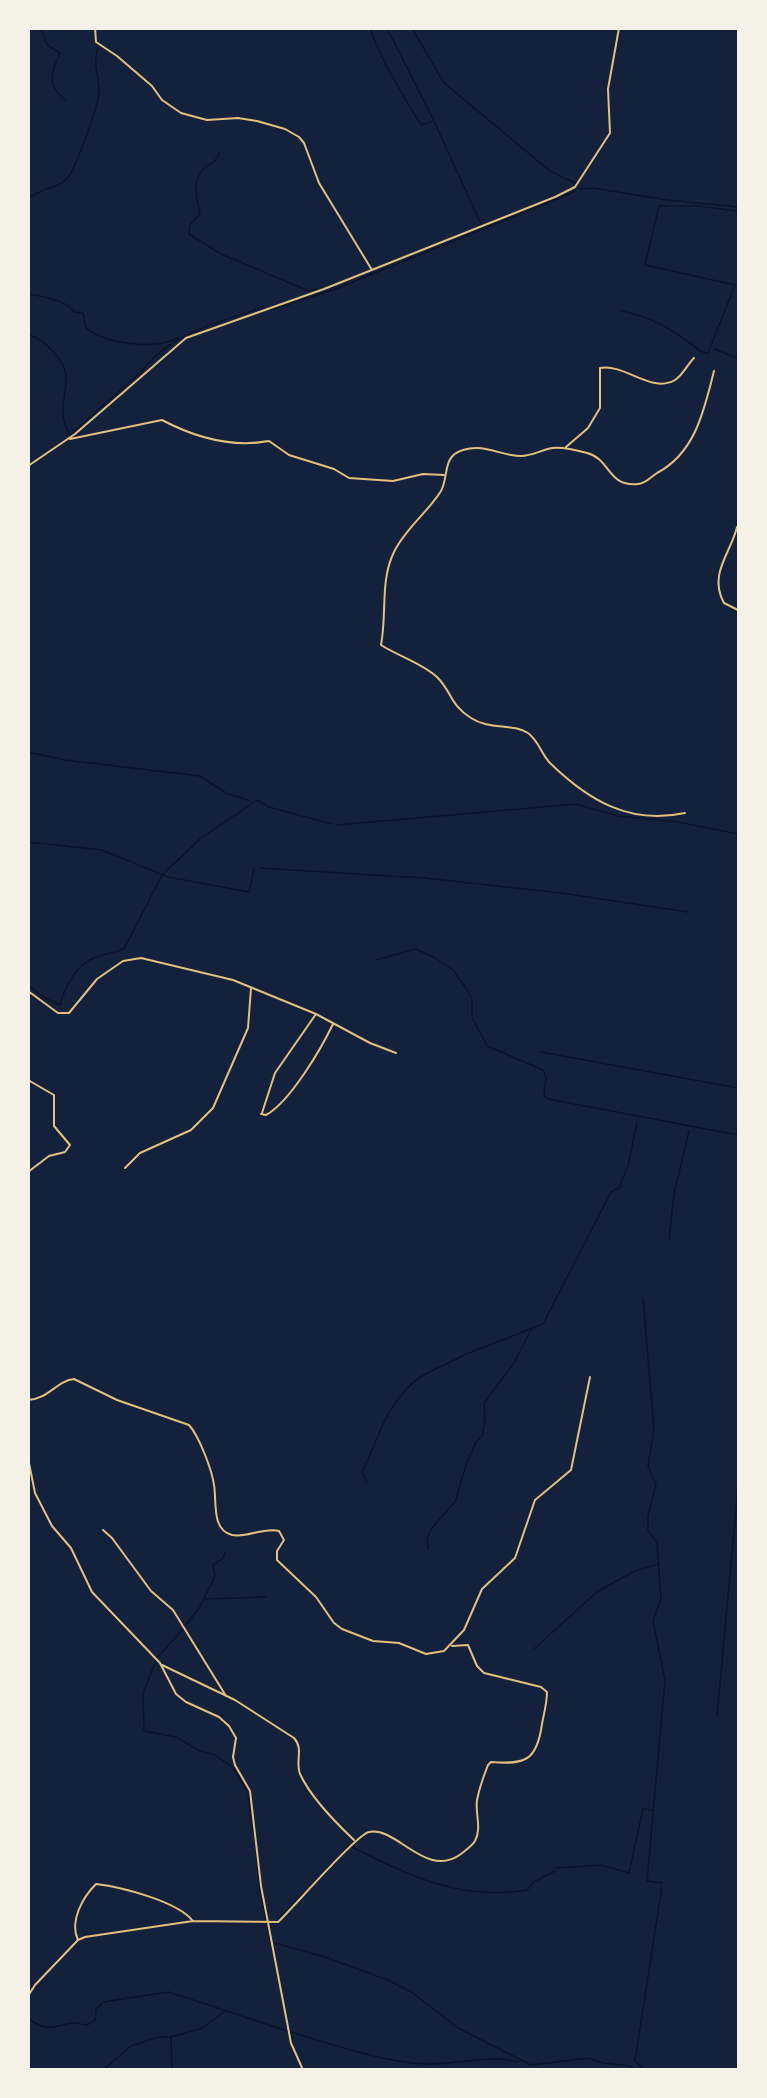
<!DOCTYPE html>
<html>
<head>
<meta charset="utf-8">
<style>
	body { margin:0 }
	#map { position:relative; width:767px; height:2098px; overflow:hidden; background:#14213d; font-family:"IBM Plex Sans",sans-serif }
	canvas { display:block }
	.frame { position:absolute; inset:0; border:30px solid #f6f1e7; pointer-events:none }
</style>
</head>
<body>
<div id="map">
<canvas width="767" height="2098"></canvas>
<div class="frame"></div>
</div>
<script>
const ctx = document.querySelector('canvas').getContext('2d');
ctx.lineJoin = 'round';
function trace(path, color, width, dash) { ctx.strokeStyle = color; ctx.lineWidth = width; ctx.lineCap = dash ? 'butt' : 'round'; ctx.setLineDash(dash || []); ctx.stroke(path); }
trace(new Path2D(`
	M 41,28 L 47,45 L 60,53 L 58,58
	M 370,28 C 383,65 402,93 421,125 L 433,121
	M 387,28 L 434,121 L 481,224
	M 412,28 L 444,83 L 550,171 L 575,183
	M 57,60 C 48,80 51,87 65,100
	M 219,153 C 217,160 214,162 207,166 C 190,179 197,198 200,214 L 190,225 L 189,234 L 221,254 L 309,291 L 317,289
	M 579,189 L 593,188 L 667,200 L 738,207
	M 28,199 C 39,189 55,189 66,180 C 75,172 97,107 99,94 C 100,78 92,64 98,48
	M 28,294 C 42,296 67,300 74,312 L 83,313 L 86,328 C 106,344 154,350 178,338
	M 270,310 L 333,290 L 576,191
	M 621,311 C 654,317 676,332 702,352 L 708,353 L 735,285 L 645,265 L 659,206 L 698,206 L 738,211
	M 28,335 C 43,337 64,360 66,375 C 67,398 56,413 70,435 L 141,372 C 170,333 220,322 264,307
	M 714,349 L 738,358
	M 28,752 L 65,760 L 200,776 L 226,793 L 250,801
	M 337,825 L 576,804 L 618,816 L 678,822 L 738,834
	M 28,842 L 102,850 L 168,877 L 249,892 L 254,869
	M 260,868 L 424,878 L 561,893 L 688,912
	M 376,960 L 415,949 L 434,957 L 453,970 L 466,988 L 472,999 L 472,1017 L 487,1046 L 543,1070 L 546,1078 L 544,1095 L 548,1099 L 738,1135
	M 28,985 L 43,997 L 60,1005 C 65,986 77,962 99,956 C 107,953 119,953 125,947 L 162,875 L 201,838 L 257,800 L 269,807 L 332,824
	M 541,1052 L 738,1088
	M 669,1240 L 674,1194 L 689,1131
	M 643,1299 L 654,1428 L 648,1466 L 656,1485 L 648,1516 L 648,1531 L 657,1542 L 661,1599 L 653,1621 L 665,1680 L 647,1881 L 662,1883
	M 367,1482 L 362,1473 C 378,1439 388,1398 422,1376 C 436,1368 450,1363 464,1355 L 543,1324 L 611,1192 L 619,1188 L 628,1166 L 637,1122
	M 428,1550 L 427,1539 L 431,1529 L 455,1502 L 466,1465 L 476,1442 L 482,1436 L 485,1420 L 484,1403 L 514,1363 L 532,1328
	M 204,1599 L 266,1597
	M 185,1626 L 200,1607 L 215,1576 L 213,1565 L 223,1558 L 225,1552
	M 534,1649 L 598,1591 L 635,1571 L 659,1564
	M 157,1658 L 183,1629
	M 156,1660 L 143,1693 L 144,1731 L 176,1737 L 198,1750 L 215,1755 L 231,1766 L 248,1791 L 250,1812
	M 717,1716 L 738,1488
	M 250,1814 L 253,1831
	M 255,1838 L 259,1885 L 266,1920
	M 352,1847 C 410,1876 460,1901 527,1890 L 534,1882 L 555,1871
	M 343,1852 L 349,1845
	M 556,1868 L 601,1865 L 629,1873 L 643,1809 L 653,1810
	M 276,1921 L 304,1893
	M 267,1923 L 270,1943
	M 275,1943 L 328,1958 L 390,1981 L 413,1993 L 458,2028 L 531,2065 L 589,2058 L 603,2063 L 630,2066 L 635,2070
	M 28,2019 C 50,2032 50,2027 72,2023 C 76,2022 82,2025 87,2025 L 95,2020 L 96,2009 L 103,2002 L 169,1992 L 287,2031
	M 171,2038 L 172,2070
	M 293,2045 L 291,2032 C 330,2044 387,2063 427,2064 C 458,2065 489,2054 519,2062
	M 103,2070 L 131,2046 L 159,2037 L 171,2037 L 202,2028 L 225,2011
	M 645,2070 L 635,2061 L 662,1886`), '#0b132b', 1.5);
trace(new Path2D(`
	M 95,28 L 96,42 L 117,56 L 152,86 L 162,100 L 181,113 L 207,120 L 238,118 L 257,121 L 285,129 L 299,137 L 304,143 L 319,183 L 372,270
	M 70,439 L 162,420 C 196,438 231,448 269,441 L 289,455 L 334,469 L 349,478 L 393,481 L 423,474 L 444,475
	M 566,447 L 588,428 L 600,408 L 600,368 C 624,363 652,394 675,380 C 683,375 687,365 694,358
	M 28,466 L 75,434 L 186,338 L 324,289 L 555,197 L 575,187 L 610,133 L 608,89 L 619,28
	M 737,527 C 731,553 708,574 724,603 L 738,610
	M 685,813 C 629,825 588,800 550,763 C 541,754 539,741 528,733 C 513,723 489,730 471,718 C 450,705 452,692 437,677 C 422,663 398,656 381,645 C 387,614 380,580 394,552 C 405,529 428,512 441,491 C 449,476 442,456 463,450 C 485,443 500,456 521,456 C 531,456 542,450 552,448 C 563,447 576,450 587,453 C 611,459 607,487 638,484 C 645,484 651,477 657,473 C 695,453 704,411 714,371
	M 28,991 L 58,1013 L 69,1013 L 97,979 L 123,961 L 141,958 L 233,980 L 316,1014 L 370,1043 L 396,1053
	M 28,1080 L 54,1095 L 54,1126 L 70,1145 L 65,1152 L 49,1156 L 28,1172
	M 262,1113 L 275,1073 L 316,1014
	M 261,1114 L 266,1115 C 290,1102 321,1049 333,1024
	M 125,1168 L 140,1153 L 191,1130 L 213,1108 L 248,1028 L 251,988
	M 28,1400 C 47,1400 58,1380 74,1379 L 117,1400 L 189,1425 C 199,1436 212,1470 214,1485 C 217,1501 211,1530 232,1535 C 248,1538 263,1527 279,1531 L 284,1540 L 277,1551 L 277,1560 L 316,1597 L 334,1623 L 342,1629 L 373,1641 L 399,1643 L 426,1654 L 444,1651 L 464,1630 L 482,1589 L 515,1558 L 535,1500 L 571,1470 L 590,1377
	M 28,1458 L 35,1493 L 52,1526 L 71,1548 L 92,1592 L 160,1663 L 176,1694 L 186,1702 L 219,1717 L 229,1726 L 236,1738 L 233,1757 L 235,1765 L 250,1791 L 261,1886 L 291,2043 L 303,2070
	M 103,1530 L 112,1538 L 151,1591 L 173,1610 L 226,1696
	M 162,1665 L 235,1700 L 294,1738 C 304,1749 295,1761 300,1774 C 311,1798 335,1822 354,1840
	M 78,1940 C 69,1921 83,1897 96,1884 C 121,1887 177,1901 193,1921
	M 28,1996 L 35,1985 L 78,1940 L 85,1937 L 193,1921 L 278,1922 C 293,1908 357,1834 369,1832 C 397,1826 426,1880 461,1854 C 466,1850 472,1846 475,1841 C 482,1828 475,1814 477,1800 C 479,1790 484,1775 488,1765 L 491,1762 C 526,1765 537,1760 542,1724 C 544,1713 547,1703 547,1692 L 541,1687 L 484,1673 L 477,1666 L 468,1645 L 452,1646`), '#e5c07b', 2);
</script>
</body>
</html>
